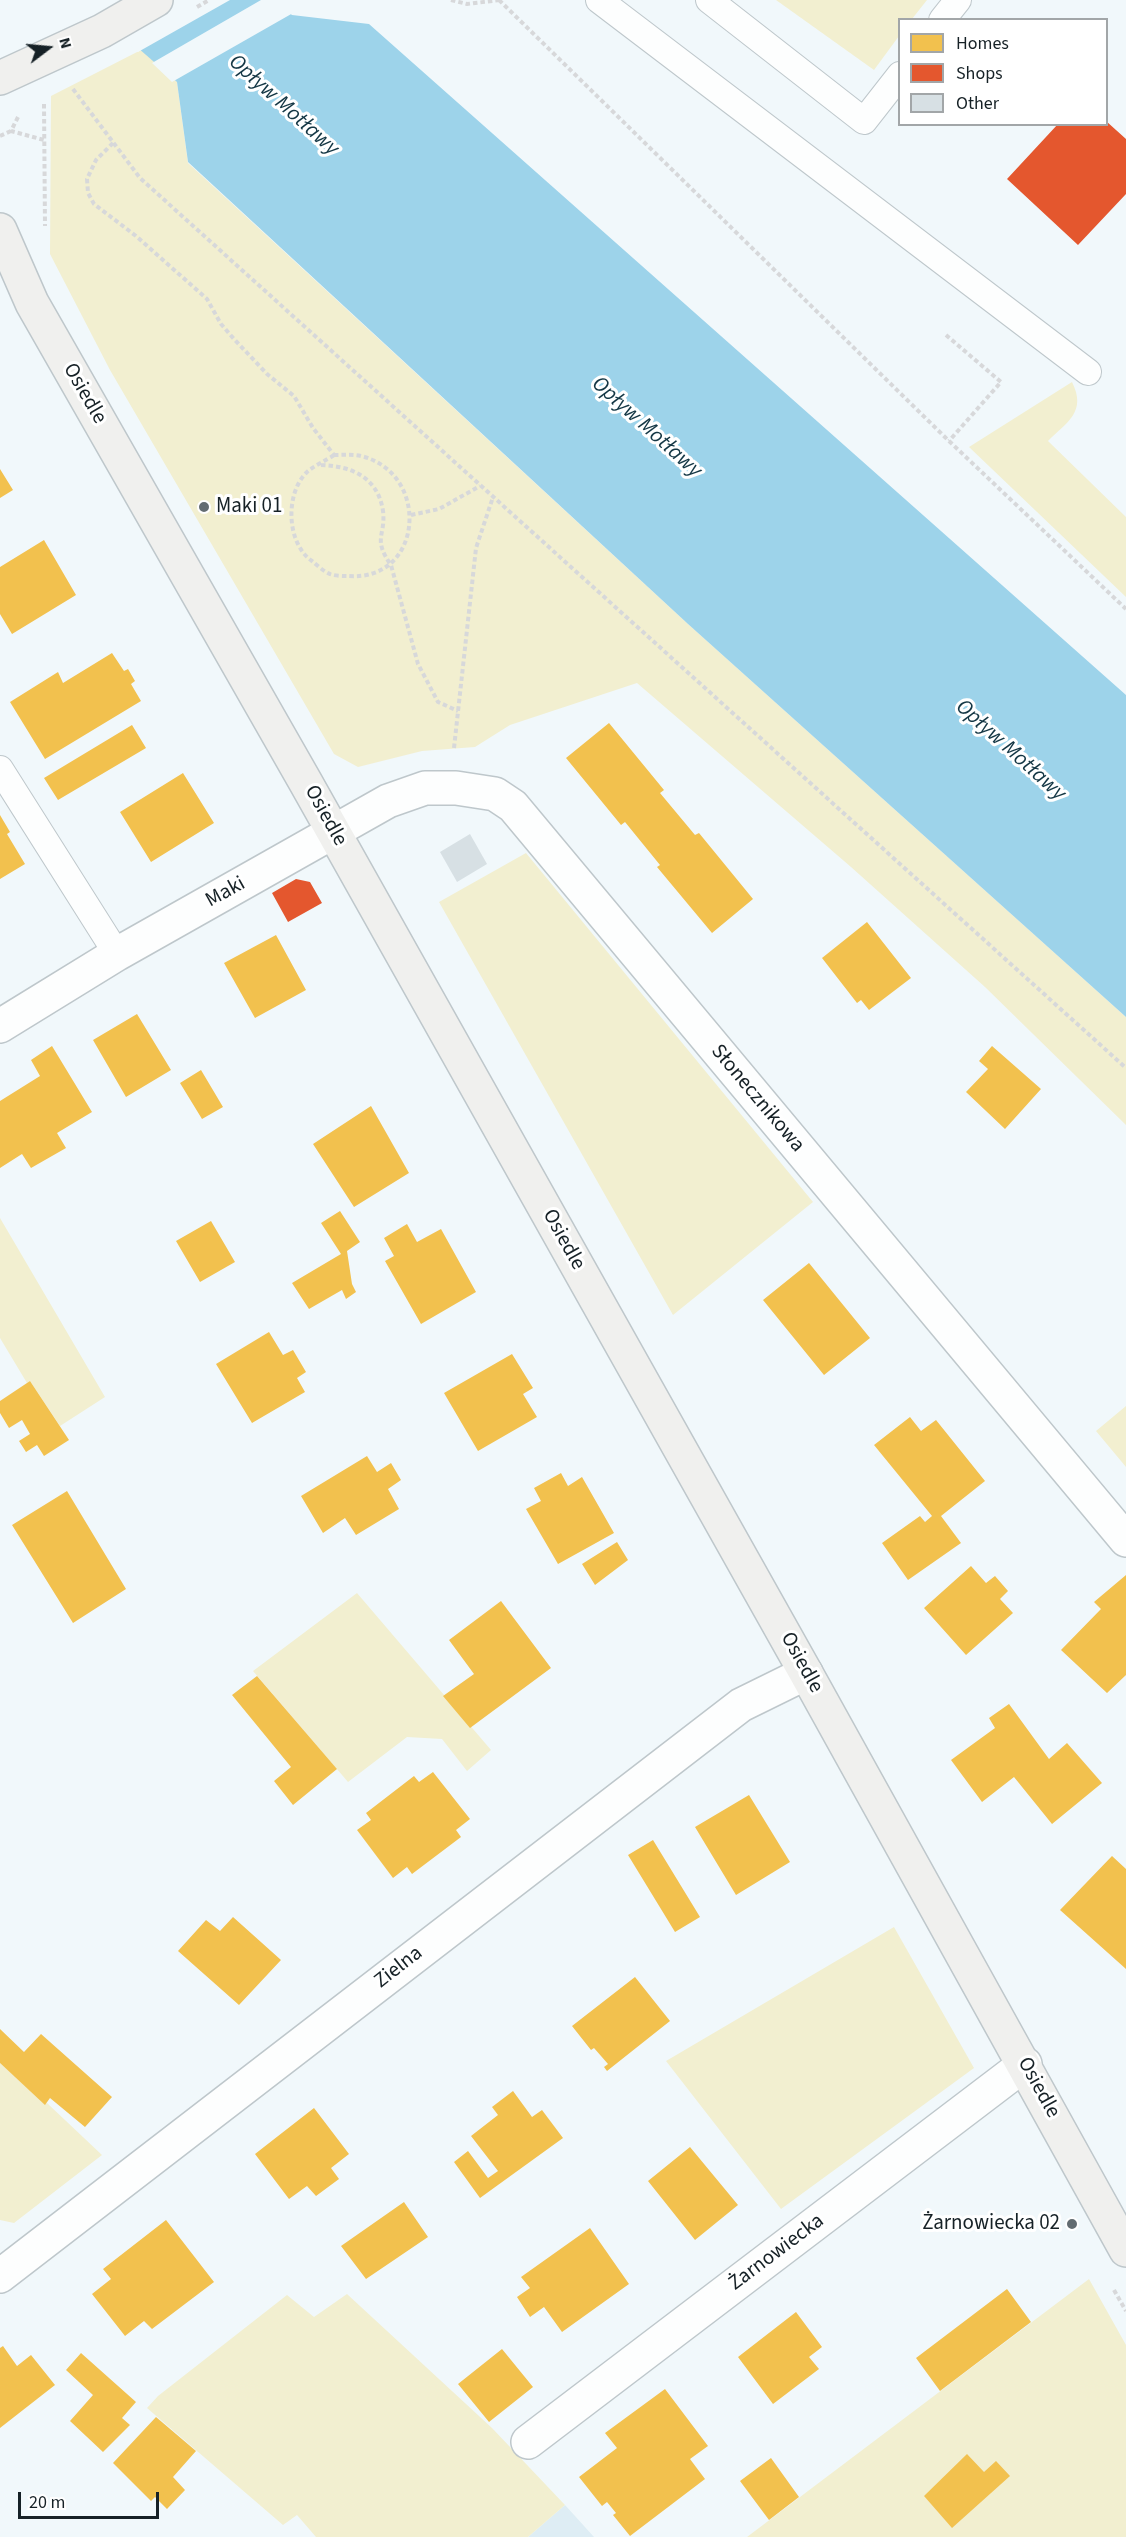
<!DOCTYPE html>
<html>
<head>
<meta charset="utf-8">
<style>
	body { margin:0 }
	#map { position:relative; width:1126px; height:2537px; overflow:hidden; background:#f1f8fb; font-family:"Source Sans 3",sans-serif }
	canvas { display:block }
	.legend { position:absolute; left:898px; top:18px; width:210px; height:108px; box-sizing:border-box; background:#fff; border:2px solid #a2a6a8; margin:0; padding:8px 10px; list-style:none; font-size:18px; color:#162126 }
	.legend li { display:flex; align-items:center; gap:12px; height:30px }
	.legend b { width:30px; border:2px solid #a2a6a8 }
	.north { position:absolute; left:18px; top:18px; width:60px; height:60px; -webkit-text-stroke:4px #fff; paint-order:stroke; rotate:74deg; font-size:16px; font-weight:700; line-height:24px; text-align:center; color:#162126 }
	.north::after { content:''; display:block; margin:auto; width:21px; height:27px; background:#162126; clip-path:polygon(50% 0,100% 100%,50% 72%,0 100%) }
	.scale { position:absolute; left:18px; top:2492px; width:141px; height:27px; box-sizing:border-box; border:3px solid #162126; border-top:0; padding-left:8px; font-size:18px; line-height:21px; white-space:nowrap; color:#162126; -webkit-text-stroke:4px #fff; paint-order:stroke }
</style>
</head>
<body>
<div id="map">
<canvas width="1126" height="2537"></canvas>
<ul class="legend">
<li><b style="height:16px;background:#f2c14e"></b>Homes</li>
<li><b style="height:16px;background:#e4572e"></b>Shops</li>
<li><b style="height:16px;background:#d7e0e4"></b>Other</li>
</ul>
<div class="north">N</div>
<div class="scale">20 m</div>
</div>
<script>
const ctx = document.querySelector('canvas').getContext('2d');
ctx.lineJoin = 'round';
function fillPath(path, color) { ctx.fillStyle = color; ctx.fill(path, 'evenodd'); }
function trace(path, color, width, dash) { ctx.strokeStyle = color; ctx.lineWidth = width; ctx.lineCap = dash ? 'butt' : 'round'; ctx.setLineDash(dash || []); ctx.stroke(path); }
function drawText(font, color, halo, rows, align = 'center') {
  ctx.font = font + ' "Source Sans 3",sans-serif'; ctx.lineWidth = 6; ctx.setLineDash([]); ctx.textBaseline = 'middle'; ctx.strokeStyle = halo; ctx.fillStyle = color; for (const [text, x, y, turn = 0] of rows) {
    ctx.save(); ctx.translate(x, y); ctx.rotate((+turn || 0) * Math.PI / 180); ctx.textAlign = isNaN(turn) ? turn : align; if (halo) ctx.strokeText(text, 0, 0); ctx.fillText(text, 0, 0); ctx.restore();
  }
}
fillPath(new Path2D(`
	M 565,2505 L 594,2537 L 528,2537 Z`), '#deedf4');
fillPath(new Path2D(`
	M 776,0 L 927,0 L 912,19 L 900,20 L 899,36 L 874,70 Z
	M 141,50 L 177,82 L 188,163 L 688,624 L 1126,1017 L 1126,1125 L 985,987 L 851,867 L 637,683 L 510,725 L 475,747 L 422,751 L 358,767 L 334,754 L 110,370 L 50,254 L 51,96 Z
	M 1072,382 C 1087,412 1067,422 1048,441 L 1126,517 L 1126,597 L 969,447 Z
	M 526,853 L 813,1202 L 673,1315 L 439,902 Z
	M 0,1218 L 105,1397 L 60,1426 L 30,1381 L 27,1383 L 0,1338 Z
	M 1126,1406 L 1126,1467 L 1096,1431 Z
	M 357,1593 L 491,1750 L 467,1771 L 442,1739 L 407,1737 L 348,1782 L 253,1671 Z
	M 894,1927 L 974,2068 L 781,2209 L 666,2061 Z
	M 0,2063 L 45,2104 L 47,2103 L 102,2155 L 14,2223 L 0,2220 Z
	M 1089,2279 L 1126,2345 L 1126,2537 L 747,2537 Z
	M 347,2294 L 492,2428 L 565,2505 L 528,2537 L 316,2537 L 297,2515 L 283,2525 L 147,2408 L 158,2396 L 287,2295 L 314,2317 Z`), '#f2efd0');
fillPath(new Path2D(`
	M 83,0 L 274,0 L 292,15 L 369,24 L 1126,695 L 1126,1017 L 688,624 L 188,162 L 177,82 Z`), '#9dd3ea');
fillPath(new Path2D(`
	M 80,0 L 230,0 L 138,52 Z
	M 261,0 L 279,0 L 293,13 L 172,82 L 152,63 Z`), '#f1f8fb');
fillPath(new Path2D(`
	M 0,469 L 13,490 L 0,498 Z
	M 44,540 L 76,595 L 12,634 L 0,614 L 0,567 Z
	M 112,653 L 124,671 L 128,669 L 135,681 L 131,684 L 141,701 L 45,759 L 10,702 L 58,672 L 63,683 Z
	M 609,723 L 664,790 L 660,793 L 695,835 L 699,833 L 753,899 L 712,933 L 657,867 L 660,865 L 625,822 L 621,825 L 566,758 Z
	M 132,725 L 146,748 L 58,800 L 44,778 Z
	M 183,773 L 214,823 L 151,862 L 120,812 Z
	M 0,815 L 10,832 L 7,834 L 25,864 L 0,879 Z
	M 867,922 L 911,978 L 869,1010 L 861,1000 L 857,1003 L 822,958 Z
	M 276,935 L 306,990 L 255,1018 L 224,963 Z
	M 137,1014 L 171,1070 L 126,1097 L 93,1040 Z
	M 52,1046 L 92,1112 L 57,1133 L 66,1148 L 31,1168 L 22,1154 L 0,1168 L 0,1101 L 40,1076 L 31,1060 Z
	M 992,1046 L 1041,1089 L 1005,1129 L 966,1092 L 988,1069 L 979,1061 Z
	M 201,1070 L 223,1107 L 202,1119 L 180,1083 Z
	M 371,1106 L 409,1173 L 354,1207 L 313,1144 Z
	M 340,1211 L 360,1242 L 347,1251 L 352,1284 L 356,1292 L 346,1299 L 342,1290 L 309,1309 L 292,1283 L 341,1254 L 321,1223 Z
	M 211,1221 L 235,1262 L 200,1282 L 176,1241 Z
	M 407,1224 L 417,1242 L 441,1229 L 476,1292 L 421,1324 L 385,1261 L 394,1256 L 384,1238 Z
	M 809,1263 L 870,1338 L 824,1375 L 763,1300 Z
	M 269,1332 L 283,1355 L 293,1350 L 306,1372 L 297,1378 L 305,1392 L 252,1423 L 216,1364 Z
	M 512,1354 L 533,1388 L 523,1394 L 537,1417 L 478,1451 L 444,1393 Z
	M 30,1381 L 69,1440 L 44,1456 L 37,1445 L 26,1452 L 19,1441 L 30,1434 L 22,1420 L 9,1428 L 0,1413 L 0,1401 Z
	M 910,1417 L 921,1431 L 936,1420 L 985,1481 L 941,1516 L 961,1543 L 908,1580 L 882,1543 L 920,1516 L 925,1522 L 932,1516 L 874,1445 Z
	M 367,1456 L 377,1472 L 391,1463 L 401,1480 L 388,1489 L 399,1509 L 356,1535 L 345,1518 L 323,1533 L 301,1496 Z
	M 561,1473 L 568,1486 L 582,1477 L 614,1533 L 558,1564 L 526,1509 L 541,1501 L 534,1488 Z
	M 67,1491 L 126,1589 L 73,1623 L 12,1525 Z
	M 617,1542 L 628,1560 L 595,1585 L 582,1564 Z
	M 971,1566 L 986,1583 L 995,1576 L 1008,1591 L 1000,1599 L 1013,1613 L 966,1655 L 924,1608 Z
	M 1126,1575 L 1126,1675 L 1107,1693 L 1061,1650 L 1101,1609 L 1094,1602 Z
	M 501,1601 L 551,1668 L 470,1728 L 443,1696 L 474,1674 L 449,1640 Z
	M 257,1676 L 337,1769 L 293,1805 L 274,1781 L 291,1767 L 232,1695 Z
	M 1009,1704 L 1049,1759 L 1067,1743 L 1102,1783 L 1052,1824 L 1014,1777 L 982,1802 L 951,1760 L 995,1728 L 989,1718 Z
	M 433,1772 L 470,1819 L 456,1830 L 461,1837 L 412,1874 L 407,1867 L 393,1878 L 357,1830 L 371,1820 L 366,1813 L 414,1776 L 419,1782 Z
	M 749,1795 L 790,1862 L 736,1895 L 695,1827 Z
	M 653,1840 L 700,1917 L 675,1932 L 628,1855 Z
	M 1112,1856 L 1126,1869 L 1126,1969 L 1060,1910 Z
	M 233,1917 L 281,1960 L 239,2005 L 178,1951 L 206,1920 L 220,1931 Z
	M 635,1977 L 670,2021 L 607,2071 L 604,2067 L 608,2064 L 594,2048 L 591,2050 L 572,2026 Z
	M 0,2029 L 24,2052 L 41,2034 L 112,2097 L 85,2127 L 50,2098 L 45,2105 L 0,2063 Z
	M 513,2091 L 532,2117 L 542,2110 L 563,2138 L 480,2198 L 454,2162 L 468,2151 L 488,2178 L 498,2171 L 471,2136 L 498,2115 L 492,2107 Z
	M 314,2108 L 349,2154 L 331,2168 L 339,2179 L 316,2196 L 307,2186 L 289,2199 L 255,2154 Z
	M 690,2147 L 738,2205 L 695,2240 L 648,2181 Z
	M 404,2202 L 428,2237 L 366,2279 L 341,2246 Z
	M 166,2220 L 214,2282 L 152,2329 L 144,2321 L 125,2336 L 92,2294 L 111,2279 L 103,2269 Z
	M 590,2228 L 629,2284 L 562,2332 L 544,2307 L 530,2317 L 517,2297 L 530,2288 L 521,2277 Z
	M 1007,2289 L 1031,2322 L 940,2391 L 916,2358 Z
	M 796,2312 L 822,2347 L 809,2357 L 819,2369 L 773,2404 L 738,2357 Z
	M 3,2346 L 17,2366 L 31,2355 L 55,2385 L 0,2428 L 0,2348 Z
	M 502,2349 L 533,2387 L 489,2422 L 458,2384 Z
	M 81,2353 L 136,2402 L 122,2418 L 130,2425 L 103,2452 L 70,2421 L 93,2395 L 66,2370 Z
	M 665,2389 L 708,2446 L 690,2459 L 705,2479 L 630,2536 L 613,2515 L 616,2513 L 607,2502 L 602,2506 L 579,2477 L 617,2448 L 605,2433 Z
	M 156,2417 L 196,2451 L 173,2477 L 185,2490 L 167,2509 L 155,2497 L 151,2501 L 113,2463 Z
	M 967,2454 L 984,2472 L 996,2461 L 1010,2476 L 952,2528 L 924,2496 Z
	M 771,2458 L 799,2497 L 769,2520 L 740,2481 Z`), '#f2c14e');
fillPath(new Path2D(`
	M 1106,121 L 1126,139 L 1126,194 L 1078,245 L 1007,179 L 1058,124 L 1106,124 Z
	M 296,879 L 310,882 L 322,903 L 288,922 L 272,893 Z`), '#e4572e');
fillPath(new Path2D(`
	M 470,834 L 487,864 L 457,882 L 440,852 Z`), '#d7e0e4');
const lane = new Path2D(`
	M 599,0 L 1088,372
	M 709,0 L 864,121 L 900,75
	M 942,20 L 958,0
	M 0,769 L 117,954`);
const street = new Path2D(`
	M 0,1026 L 117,954 L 388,801 L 425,788 L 456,788 L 495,794 L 513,806 L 1126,1540
	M 0,2276 L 741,1705 L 806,1673
	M 528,2442 L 1025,2064`);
const secondary = new Path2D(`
	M 0,78 L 102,31 L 156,0
	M 0,230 L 32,303 L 306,783 L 806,1673 L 1126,2250`);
trace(lane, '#bec7cb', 28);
trace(street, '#bec7cb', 36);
trace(secondary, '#bec7cb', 36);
trace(new Path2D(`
	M 451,0 L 467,4 L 500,0
	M 499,0 L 949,441 L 1126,609
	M 197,7 L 209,0
	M 73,89 L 140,178 L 1126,1068
	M 44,104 L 45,226
	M 18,117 L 11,131 L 44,140
	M 0,136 L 11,131
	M 113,143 L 96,160 L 87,179 L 88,193 L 94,204 L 136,236 L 207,299 L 221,324 L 234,339 L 267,374 L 294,396 L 313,428 L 334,455
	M 946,335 L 1001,382 L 949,441
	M 334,455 C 343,455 353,454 361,456 C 431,473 424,582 348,576 C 343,576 335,576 330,574 C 324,572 317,565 312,561 C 286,543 285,493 307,472 C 312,467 327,460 334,455 Z
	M 321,465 C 351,466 378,477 383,511 C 386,536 372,538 391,565 L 418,664 L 438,702 L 458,711
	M 411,515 L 439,509 L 480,486
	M 454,748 L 476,548 L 493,497
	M 1114,2290 L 1126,2311`), '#d7d8da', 4, [4.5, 3]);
trace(lane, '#fdfefe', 26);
trace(street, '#fdfefe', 33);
trace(secondary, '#f0f0ee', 33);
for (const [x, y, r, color] of [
	[204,507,6,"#636c71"],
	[1072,2224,6,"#636c71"]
]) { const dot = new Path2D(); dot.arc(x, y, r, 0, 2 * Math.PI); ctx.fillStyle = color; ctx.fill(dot); trace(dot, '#fff', 2); }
drawText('21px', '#162126', '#fff', [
	["Osiedle",84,394,60],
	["Osiedle",325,816,61],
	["Maki",226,893,-29],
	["Słonecznikowa",757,1099,50],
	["Osiedle",563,1240,61],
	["Osiedle",801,1663,61],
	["Zielna",399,1968,-38],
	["Osiedle",1038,2088,61],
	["Żarnowiecka",777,2253,-37]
]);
drawText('21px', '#162126', '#fff', [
	["Maki 01",216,507],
	["Żarnowiecka 02",1060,2224,"right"]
], 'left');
drawText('italic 22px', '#143745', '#fff', [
	["Opływ Motławy",283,106,42],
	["Opływ Motławy",646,428,42],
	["Opływ Motławy",1010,751,42]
]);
</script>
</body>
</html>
